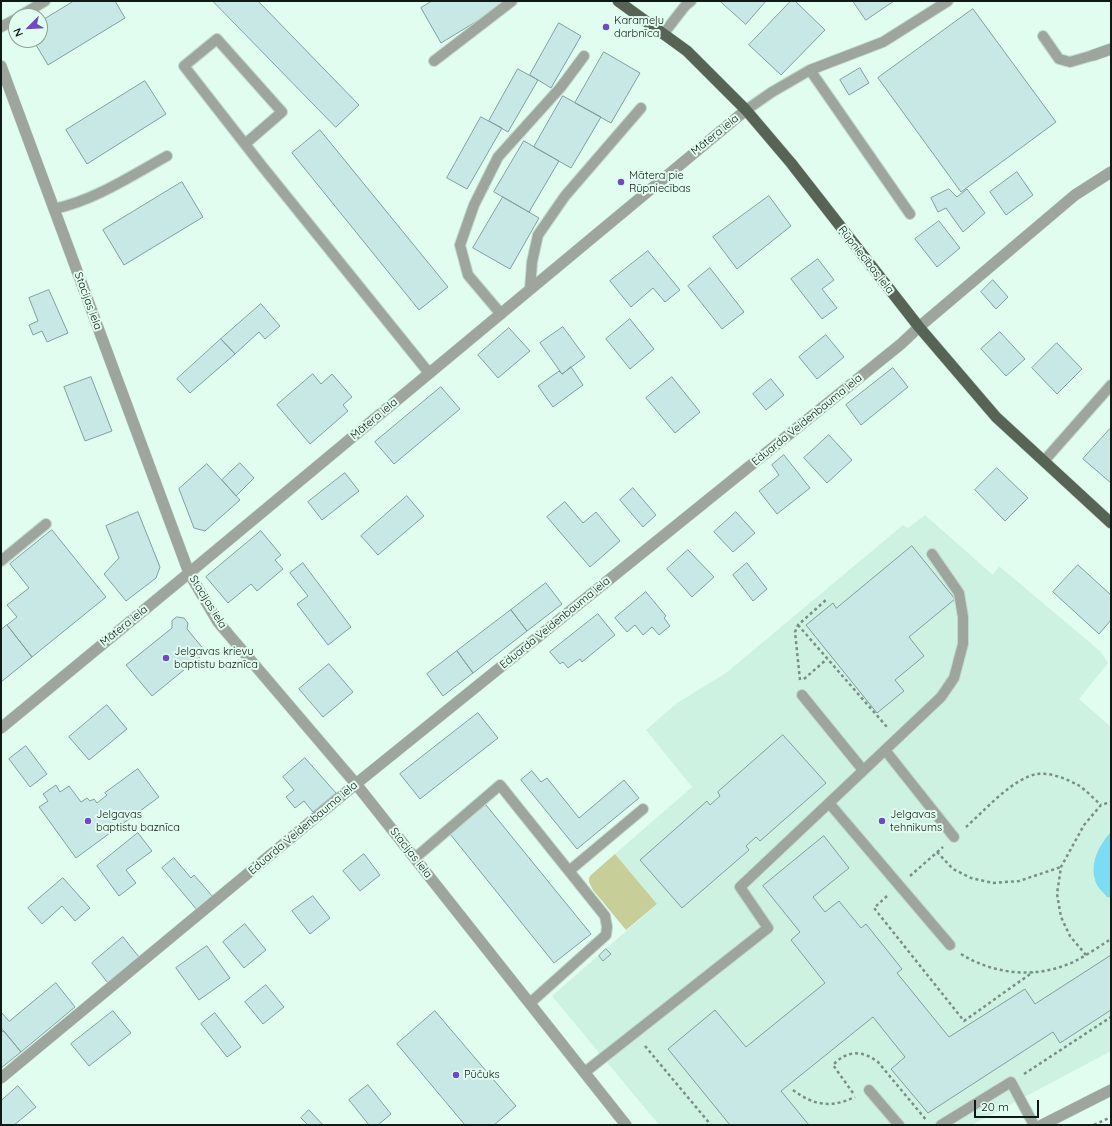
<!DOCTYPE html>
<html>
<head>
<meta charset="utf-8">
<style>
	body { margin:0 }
	#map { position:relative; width:1112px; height:1126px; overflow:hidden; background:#e1fdf0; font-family:Quicksand,sans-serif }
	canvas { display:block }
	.frame { position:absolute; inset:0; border:2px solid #0f1915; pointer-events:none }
	.north { position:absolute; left:8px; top:8px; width:40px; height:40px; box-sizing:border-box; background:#e1fdf0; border:1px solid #8da298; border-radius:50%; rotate:246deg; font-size:11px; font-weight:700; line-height:16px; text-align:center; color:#0f1915 }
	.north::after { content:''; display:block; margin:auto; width:14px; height:18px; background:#6e4ac3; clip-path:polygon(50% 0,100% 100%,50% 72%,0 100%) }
	.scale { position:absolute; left:974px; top:1100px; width:65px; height:18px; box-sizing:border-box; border:2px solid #0f1915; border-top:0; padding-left:5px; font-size:12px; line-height:14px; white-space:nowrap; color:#0f1915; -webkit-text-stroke:3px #e1fdf0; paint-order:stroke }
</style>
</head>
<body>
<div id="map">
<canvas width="1112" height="1126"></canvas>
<div class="frame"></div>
<div class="north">N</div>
<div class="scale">20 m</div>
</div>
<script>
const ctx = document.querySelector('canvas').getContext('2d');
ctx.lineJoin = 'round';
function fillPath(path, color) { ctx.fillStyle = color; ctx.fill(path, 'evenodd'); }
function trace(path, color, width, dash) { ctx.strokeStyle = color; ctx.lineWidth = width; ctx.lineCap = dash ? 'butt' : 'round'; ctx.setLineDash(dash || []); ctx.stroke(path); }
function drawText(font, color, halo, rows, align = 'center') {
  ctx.font = font + ' Quicksand,sans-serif'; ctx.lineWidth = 4; ctx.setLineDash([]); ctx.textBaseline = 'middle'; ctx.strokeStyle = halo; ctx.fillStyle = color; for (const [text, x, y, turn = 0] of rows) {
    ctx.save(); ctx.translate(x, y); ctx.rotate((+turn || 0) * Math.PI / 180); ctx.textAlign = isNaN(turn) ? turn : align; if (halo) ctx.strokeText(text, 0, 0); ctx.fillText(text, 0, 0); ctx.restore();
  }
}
fillPath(new Path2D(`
	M 925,515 L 993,575 L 999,566 L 1100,651 L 1108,663 L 1079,699 L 1111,727 L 1111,1051 L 972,1125 L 659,1125 L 552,996 L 657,904 L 615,854 L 692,787 L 646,730 L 677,703 L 726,673 L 903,525 L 908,528 Z`), '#cef2e1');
fillPath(new Path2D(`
	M 615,854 L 657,904 L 626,930 L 593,890 L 589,882 L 589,878 L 591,875 Z`), '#c7ce97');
fillPath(new Path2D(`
	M 1111,832 L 1111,898 L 1107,897 C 1104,893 1099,889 1097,885 C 1088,866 1098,846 1111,832 Z`), '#7cdcf4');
const building = new Path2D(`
	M 74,1 L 115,1 L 125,18 L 48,65 L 33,40 L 40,40 L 40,22 Z
	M 213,1 L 258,1 L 359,105 L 336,127 Z
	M 432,1 L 510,1 L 441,43 L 421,8 Z
	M 720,1 L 766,1 L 746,24 Z
	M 791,1 L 795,1 L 825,30 L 781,75 L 749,45 Z
	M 853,1 L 894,1 L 866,20 Z
	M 973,9 L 1056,122 L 961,192 L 878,78 Z
	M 559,23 L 581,36 L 551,88 L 530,75 Z
	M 604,52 L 640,73 L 611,123 L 575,103 Z
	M 860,68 L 869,83 L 849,95 L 840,80 Z
	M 518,69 L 538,80 L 508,132 L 489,121 Z
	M 145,81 L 166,114 L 87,164 L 66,130 Z
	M 563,96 L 601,117 L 571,168 L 534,147 Z
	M 481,117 L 502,128 L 467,189 L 447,178 Z
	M 320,130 L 448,287 L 419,310 L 292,153 Z
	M 524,141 L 559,161 L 529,212 L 494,192 Z
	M 1017,172 L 1033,195 L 1006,215 L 990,192 Z
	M 182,182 L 203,217 L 124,265 L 103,230 Z
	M 949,189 L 957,197 L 967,189 L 985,213 L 963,232 L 946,208 L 938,212 L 931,198 Z
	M 769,196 L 791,226 L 737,269 L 713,237 Z
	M 503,197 L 539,218 L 510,269 L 473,248 Z
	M 939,221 L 960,248 L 937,267 L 915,239 Z
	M 648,251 L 680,290 L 665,302 L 653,288 L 631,307 L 610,281 Z
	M 818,259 L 834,280 L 822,289 L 837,308 L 822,319 L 791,279 Z
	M 710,268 L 744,312 L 722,329 L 688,286 Z
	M 993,280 L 1008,297 L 996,309 L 981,292 Z
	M 49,290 L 68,333 L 47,342 L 42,331 L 33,335 L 29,325 L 38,321 L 29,298 Z
	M 261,304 L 280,326 L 265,339 L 259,332 L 235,354 L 221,339 Z
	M 630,319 L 654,349 L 630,369 L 606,339 Z
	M 563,327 L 585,357 L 562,374 L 540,343 Z
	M 509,328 L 530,351 L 498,378 L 478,355 Z
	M 1000,332 L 1025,359 L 1006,376 L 981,349 Z
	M 826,335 L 844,357 L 817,379 L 799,357 Z
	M 221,339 L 235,354 L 190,393 L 177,379 Z
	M 1057,343 L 1082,369 L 1057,394 L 1032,368 Z
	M 571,367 L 583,385 L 553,407 L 538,386 L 559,371 L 562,374 Z
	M 893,368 L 908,387 L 861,425 L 846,405 Z
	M 313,374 L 321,384 L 332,374 L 352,397 L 343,405 L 348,411 L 310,444 L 277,405 Z
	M 91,377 L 112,431 L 85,441 L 64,387 Z
	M 672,377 L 700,412 L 675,433 L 646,398 Z
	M 771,379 L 784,395 L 766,410 L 753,394 Z
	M 441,387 L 460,409 L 394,464 L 375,442 Z
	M 1110,429 L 1111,430 L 1111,483 L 1083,459 Z
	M 829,435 L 852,460 L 827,483 L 804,458 Z
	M 784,455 L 810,488 L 777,514 L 759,491 L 779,475 L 772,465 Z
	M 240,463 L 254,478 L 236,496 L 222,480 Z
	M 207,464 L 240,500 L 205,531 L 194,528 L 179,489 Z
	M 997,468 L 1028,498 L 1005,521 L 975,490 Z
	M 345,473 L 359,491 L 322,520 L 308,502 Z
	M 633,488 L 656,515 L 643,527 L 620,500 Z
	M 407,496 L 424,516 L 378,555 L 361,536 Z
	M 565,502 L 583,523 L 596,512 L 620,541 L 590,567 L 547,517 Z
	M 138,512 L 160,567 L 156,578 L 126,601 L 104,574 L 119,558 L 106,526 Z
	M 736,512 L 755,533 L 733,552 L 714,532 Z
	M 52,530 L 106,597 L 32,657 L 7,625 L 17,617 L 7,605 L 29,588 L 10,564 Z
	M 261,531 L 281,555 L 275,560 L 283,569 L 257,591 L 251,584 L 228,603 L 206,577 Z
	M 912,546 L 955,599 L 909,637 L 924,656 L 895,680 L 904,691 L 877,713 L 806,625 L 833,603 L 836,608 Z
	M 688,550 L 714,577 L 692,597 L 667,569 Z
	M 303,563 L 351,627 L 328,645 L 297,604 L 308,596 L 290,573 Z
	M 747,563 L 767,589 L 753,601 L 733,575 Z
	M 1078,565 L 1111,595 L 1111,620 L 1099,634 L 1053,592 Z
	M 546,583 L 562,604 L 527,631 L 511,610 Z
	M 646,592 L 666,616 L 664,618 L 670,626 L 659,635 L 652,627 L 643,635 L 635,625 L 627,632 L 615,618 Z
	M 511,610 L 527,631 L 473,673 L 457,651 Z
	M 598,614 L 615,635 L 582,662 L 580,659 L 568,668 L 563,662 L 560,664 L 550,652 Z
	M 177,617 L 184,618 L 188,623 L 187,629 L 206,652 L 152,696 L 126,665 L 172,628 L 172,621 Z
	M 7,625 L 32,657 L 1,682 L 1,630 Z
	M 457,651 L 473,673 L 443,696 L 427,674 Z
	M 329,664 L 353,692 L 323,717 L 299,689 Z
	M 107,705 L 127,729 L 89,760 L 69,737 Z
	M 478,713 L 498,738 L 420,799 L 400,774 Z
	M 783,735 L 826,783 L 760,841 L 756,837 L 746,846 L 749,850 L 682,908 L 640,860 L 707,801 L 710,805 L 720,796 L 718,792 Z
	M 26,746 L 47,774 L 30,787 L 9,759 Z
	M 305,758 L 336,793 L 313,812 L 304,801 L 295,808 L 286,797 L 294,790 L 283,777 Z
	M 138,769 L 159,797 L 76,858 L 39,807 L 48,801 L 43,794 L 56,785 L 60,792 L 69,786 L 81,802 L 87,798 L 90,801 L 94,799 L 97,803 L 107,795 L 105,793 Z
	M 532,771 L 541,782 L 547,778 L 579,818 L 624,780 L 639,798 L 577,849 L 521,780 Z
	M 486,805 L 591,934 L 554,963 L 450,834 Z
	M 138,833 L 152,851 L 126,870 L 136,883 L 119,896 L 97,866 Z
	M 824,836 L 849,868 L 813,897 L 825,912 L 839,901 L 861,928 L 866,924 L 902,969 L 897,973 L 949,1037 L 1025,989 L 1035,1004 L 1111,955 L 1111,1010 L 1060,1043 L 1053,1032 L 928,1113 L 891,1069 L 905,1057 L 873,1017 L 781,1091 L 809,1125 L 730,1125 L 668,1049 L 715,1010 L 746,1047 L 825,983 L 791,940 L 800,932 L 763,886 Z
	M 364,854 L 380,875 L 360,891 L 343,871 Z
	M 174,858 L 191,878 L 194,875 L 213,897 L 197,910 L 162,868 Z
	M 63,878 L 90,908 L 75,921 L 62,906 L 42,924 L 28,908 Z
	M 313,896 L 330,918 L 310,934 L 292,911 Z
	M 245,924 L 266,950 L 244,968 L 223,942 Z
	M 123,937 L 139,957 L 108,983 L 92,963 Z
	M 207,946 L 230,978 L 199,1000 L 176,968 Z
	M 606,949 L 611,954 L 603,961 L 599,956 Z
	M 56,983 L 75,1007 L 21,1052 L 1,1028 L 1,1012 L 9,1021 Z
	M 266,985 L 284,1007 L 263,1024 L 245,1002 Z
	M 113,1011 L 131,1033 L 89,1066 L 71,1044 Z
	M 435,1011 L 516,1106 L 494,1125 L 465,1125 L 397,1044 Z
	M 215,1013 L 241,1047 L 227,1057 L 201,1024 Z
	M 4,1031 L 21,1052 L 1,1068 L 1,1033 Z
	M 368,1085 L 391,1114 L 378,1125 L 369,1125 L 349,1100 Z
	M 18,1086 L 36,1107 L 14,1125 L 1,1125 L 1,1101 Z
	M 309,1110 L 323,1125 L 308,1125 L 301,1118 Z`);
fillPath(building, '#c8e8e6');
trace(building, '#809f9d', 1);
const service = new Path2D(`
	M 20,16 L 45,1
	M 1,27 L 16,19
	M 664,33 L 685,6 L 691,1
	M 1043,36 L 1059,59 L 1070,62 L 1094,55
	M 434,61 L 512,1
	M 810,70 L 910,214
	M 746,110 L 772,92 L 810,70 L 883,42 L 948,1
	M 245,144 L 282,112 L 217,39 L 184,66 L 262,166 L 429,373
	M 54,209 C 95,200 131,176 167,156
	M 530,289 L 532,262 L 538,235 L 565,196 L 641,108
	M 501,314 L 468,275 L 460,245 L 474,205 L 498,157 L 561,87 L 584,56
	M 1044,461 L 1111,385
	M 1,561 L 46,524
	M 802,695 L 863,770
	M 885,750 L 954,837
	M 829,803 L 941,697 L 954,678 L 963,644 L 963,617 L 959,593 L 932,554
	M 415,858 L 500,785 L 605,916 L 607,927 L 606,935 L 530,1003
	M 569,871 L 643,809
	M 585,1072 L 768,928 L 740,887 L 829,803 L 950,945
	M 869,1090 L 899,1125
	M 941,1125 L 1011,1082 L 1034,1125`);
const minor = new Path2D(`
	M 1094,55 L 1111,49
	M 1,1078 L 362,779 L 901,344 L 919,327 L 1075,195 L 1111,172`);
const tertiary = new Path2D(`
	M 1,66 L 189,573 L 218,622 L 356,784 L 626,1125
	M 1,728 L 189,573 L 746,110
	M 1042,1125 L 1111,1090`);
const primary = new Path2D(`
	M 618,1 L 687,51 L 746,110 L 791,163 L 919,327 L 996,417 L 1111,523`);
trace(service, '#bfd9cd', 12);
trace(minor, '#bfd9cd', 12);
trace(tertiary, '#bfd9cd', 12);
trace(primary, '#bfd9cd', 12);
trace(new Path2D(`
	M 798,625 L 887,727
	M 804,679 L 827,659
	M 800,680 L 795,632 L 798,625 L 827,599
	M 966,827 C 984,811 1013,778 1037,774 C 1050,772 1067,779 1078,785 C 1086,790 1094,799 1101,805
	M 937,852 L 953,869 L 971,878 L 993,883 L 1019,881 L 1061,867
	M 910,876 L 943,847
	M 887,896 L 874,908 L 964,1021 L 1033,972
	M 961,954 C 990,972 1027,978 1060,967 C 1078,962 1095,949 1111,939
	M 1086,955 L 1070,936 L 1061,917 L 1057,894 L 1061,867 L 1084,825 L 1101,805 L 1111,802
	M 645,1046 L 711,1125
	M 1024,1074 L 1111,1017
	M 793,1090 C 814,1106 832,1108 855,1097
	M 853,1093 L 833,1065 C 847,1050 862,1050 878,1062 L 927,1121
	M 1094,1125 L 1111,1117`), '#7b8e86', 2.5, [3, 3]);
trace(service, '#9ea59c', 10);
trace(minor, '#9ea59c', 11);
trace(tertiary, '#9ea59c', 11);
trace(primary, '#576354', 11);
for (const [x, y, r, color] of [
	[606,27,4,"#6e4ac3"],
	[621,182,4,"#6e4ac3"],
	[166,658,4,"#6e4ac3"],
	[88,821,4,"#6e4ac3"],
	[882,821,4,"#6e4ac3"],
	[456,1075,4,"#6e4ac3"]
]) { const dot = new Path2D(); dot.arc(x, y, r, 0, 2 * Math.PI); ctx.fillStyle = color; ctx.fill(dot); trace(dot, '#e1fdf0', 1.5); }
drawText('11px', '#0f1915', '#e1fdf0', [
	["Karameļu",614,21],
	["darbnīca",614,34],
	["Mātera pie",629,176],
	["Rūpniecības",629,189],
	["Jelgavas krievu",174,652],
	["baptistu baznīca",174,665],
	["Jelgavas",96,815],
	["baptistu baznīca",96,828],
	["Jelgavas",890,815],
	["tehnikums",890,828],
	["Pūčuks",464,1075]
], 'left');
drawText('11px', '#0f1915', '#e1fdf0', [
	["Mātera iela",715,135,-39],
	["Rūpniecības iela",866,260,52],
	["Stacijas iela",88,301,70],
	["Mātera iela",374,419,-40],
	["Eduarda Veidenbauma iela",807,420,-39],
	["Stacijas iela",208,602,58],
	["Eduarda Veidenbauma iela",555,623,-39],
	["Mātera iela",124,626,-39],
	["Eduarda Veidenbauma iela",303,828,-40],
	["Stacijas iela",411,853,52]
]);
</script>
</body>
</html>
